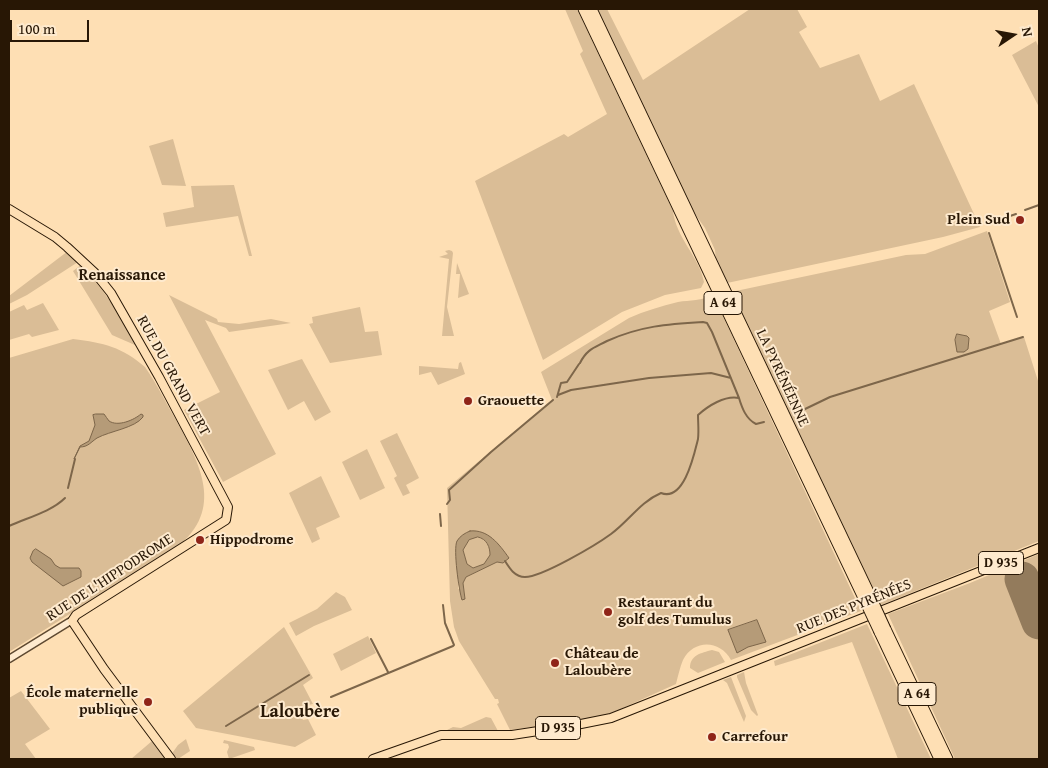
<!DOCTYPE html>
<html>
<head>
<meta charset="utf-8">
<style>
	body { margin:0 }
	#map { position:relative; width:1048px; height:768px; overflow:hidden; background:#fedfb4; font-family:"Gentium Book Plus",serif }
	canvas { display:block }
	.frame { position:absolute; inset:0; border:10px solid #281705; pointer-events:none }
	.north { position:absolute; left:988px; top:10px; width:50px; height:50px; -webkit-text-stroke:4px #feeace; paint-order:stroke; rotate:78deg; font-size:14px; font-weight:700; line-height:20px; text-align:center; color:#281705 }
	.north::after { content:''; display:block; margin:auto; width:18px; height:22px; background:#281705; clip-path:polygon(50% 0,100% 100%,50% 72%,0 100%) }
	.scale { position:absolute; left:10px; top:20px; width:79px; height:22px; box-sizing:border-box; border:2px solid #281705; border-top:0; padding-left:6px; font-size:15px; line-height:18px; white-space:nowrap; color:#281705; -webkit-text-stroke:4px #feeace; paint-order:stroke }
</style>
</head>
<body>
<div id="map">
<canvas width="1048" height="768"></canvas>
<div class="frame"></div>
<div class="north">N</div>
<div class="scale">100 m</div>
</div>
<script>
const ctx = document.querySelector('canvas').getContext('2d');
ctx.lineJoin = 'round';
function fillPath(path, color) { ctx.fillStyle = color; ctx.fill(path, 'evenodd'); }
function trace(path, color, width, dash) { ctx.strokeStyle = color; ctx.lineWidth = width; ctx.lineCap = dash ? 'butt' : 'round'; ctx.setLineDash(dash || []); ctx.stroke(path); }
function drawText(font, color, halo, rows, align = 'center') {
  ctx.font = font + ' "Gentium Book Plus",serif'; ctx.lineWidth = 4; ctx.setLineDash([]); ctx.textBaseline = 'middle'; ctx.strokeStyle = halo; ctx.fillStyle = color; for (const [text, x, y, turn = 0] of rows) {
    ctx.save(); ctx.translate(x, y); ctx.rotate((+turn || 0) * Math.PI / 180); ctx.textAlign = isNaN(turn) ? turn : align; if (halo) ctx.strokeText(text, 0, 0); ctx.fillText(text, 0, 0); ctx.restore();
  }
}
fillPath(new Path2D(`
	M 565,9 L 577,9 L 673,211 C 676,238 699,256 704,282 L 701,288 L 665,295 L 622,312 L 543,360 L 475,181 L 564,134 L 568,137 L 607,114 L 580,54 L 583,51 Z
	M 597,9 L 607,9 L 643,80 L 750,9 L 797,9 L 807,27 L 799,32 L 820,68 L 859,54 L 880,101 L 914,84 L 980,227 L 943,237 L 727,283 L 716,261 L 715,250 L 705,228 L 692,210 Z
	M 1036,41 L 1039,48 L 1039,107 L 1012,55 Z
	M 173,139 L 186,186 L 162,185 L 149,146 Z
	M 234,185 L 252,256 L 249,256 L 238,216 L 166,227 L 163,213 L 194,207 L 191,186 Z
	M 987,231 L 1010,302 L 989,311 L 1001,344 L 1024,337 L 1039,384 L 1039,541 L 881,605 L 731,292 L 906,255 L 925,254 Z
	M 449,250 L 452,251 L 453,253 L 447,307 L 454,336 L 442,336 L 449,259 L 439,257 L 448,254 L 445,251 Z
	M 68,251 L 78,262 L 27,295 L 9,304 L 9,296 Z
	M 457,263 L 469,294 L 458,298 L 460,274 L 456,274 Z
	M 81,265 C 103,289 120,314 136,343 L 135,345 L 112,335 L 73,271 Z
	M 169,295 L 217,319 L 218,322 L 239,324 L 271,319 L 291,323 L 229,332 L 226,328 L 205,320 L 276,454 L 223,482 L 184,410 L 220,392 Z
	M 713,295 L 861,611 L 731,660 C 720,640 694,639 683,660 C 680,667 678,676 676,684 L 614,712 L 591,719 L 510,730 L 497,704 L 499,703 L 498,699 L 495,699 L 459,641 L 454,627 L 450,601 L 447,488 L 552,400 L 541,372 L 629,318 C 645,311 661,306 678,302 C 690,300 702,301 713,295 ZM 479,531 L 494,540 L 508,558 L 503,563 L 497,562 L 466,577 L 463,583 L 465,598 L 458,588 L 458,571 L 456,552 Z
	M 43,303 L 59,330 L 32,337 L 29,334 L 9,340 L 9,312 L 24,305 L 27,310 Z
	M 360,307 L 365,332 L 378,331 L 382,355 L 330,363 L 309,324 L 313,323 L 312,317 Z
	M 73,339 C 104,343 122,347 145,367 C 157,384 166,403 176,420 C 200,464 225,509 177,547 L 9,652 L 9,358 Z
	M 302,359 L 331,412 L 315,421 L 304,401 L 288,410 L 268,370 Z
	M 461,362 L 465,374 L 438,385 L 431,372 L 419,375 L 419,366 L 458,369 L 459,363 Z
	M 397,433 L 419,478 L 406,485 L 410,493 L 403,496 L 394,478 L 397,476 L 380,441 Z
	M 367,449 L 385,488 L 360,500 L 342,462 Z
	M 321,476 L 340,517 L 316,528 L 320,539 L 312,543 L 289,493 Z
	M 478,537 C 487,539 490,547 490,556 L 484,564 L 473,568 L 467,564 L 463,550 L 469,540 Z
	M 1039,554 L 1039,759 L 955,759 L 888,614 L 970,583 Z
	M 336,592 L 345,597 L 352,610 L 314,626 L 296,636 L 289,623 L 317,609 Z
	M 867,624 L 931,759 L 898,759 L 852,642 L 775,666 L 774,661 Z
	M 284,627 L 313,678 L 303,685 L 313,704 L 303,706 L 303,709 L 299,712 L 303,720 L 308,719 L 316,735 L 295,747 L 196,728 L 183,711 Z
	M 368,636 L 376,653 L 341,671 L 333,654 Z
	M 712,650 L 719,652 L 725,662 L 698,673 L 690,668 C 690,655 701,653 712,650 Z
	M 744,672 L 746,683 L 758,715 L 757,716 L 751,710 L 737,677 L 737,675 Z
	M 731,677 L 746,716 L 744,722 L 727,683 L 723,680 Z
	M 21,691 L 50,729 L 25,744 L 36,759 L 9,759 L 9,698 Z
	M 486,717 L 491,718 L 498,731 L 447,730 L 453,727 L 461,728 Z
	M 186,739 L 190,751 L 178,759 L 174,759 L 173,752 L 178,745 Z
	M 224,740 L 254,747 L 255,750 L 229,759 L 227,752 L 229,747 L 228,744 L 223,743 Z
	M 152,741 L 165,759 L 131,759 Z`), '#dabd96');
const water = new Path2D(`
	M 957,334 L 967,336 L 969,338 L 968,349 L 964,352 L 957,352 L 955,340 Z
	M 96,414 L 104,414 C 106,416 107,419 109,421 C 118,427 134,420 141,414 L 143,415 L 143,417 C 135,428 110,431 97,438 C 91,442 88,447 80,447 L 74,459 L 80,446 L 89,441 L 95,425 L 93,415 Z
	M 470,531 C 488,529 499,544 509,558 L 503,563 L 497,562 L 466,577 L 463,583 L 465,599 L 462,600 C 459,591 453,549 457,541 C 460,536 465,533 470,531 ZM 478,537 C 487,539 490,547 490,555 L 484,564 L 473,568 L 467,564 L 463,550 L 469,540 Z
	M 36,549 L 51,559 L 55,565 L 60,568 L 79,568 L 81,571 L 81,577 L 63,586 L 32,562 L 30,558 L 33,551 Z
	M 757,620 L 766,642 L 748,647 L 737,653 L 728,630 Z`);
fillPath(water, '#b59b78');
trace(water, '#7d664a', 1);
trace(new Path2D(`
	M 1025,210 L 1039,205
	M 986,224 L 1016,214
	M 989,233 L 1017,317
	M 580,363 C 587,349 594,348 607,341 C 640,326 668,324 703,322 L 707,323 L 712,332 L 739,398
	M 558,395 L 571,390 L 649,378 L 711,373 L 731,378
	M 557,397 L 561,383 L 567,382 L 579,364
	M 803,410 L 830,397 L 1023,337
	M 68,488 L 75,459
	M 447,504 L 450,500 L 449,490 L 491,452 L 553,400
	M 440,514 L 441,526
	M 9,526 C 26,518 51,512 65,498
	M 505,561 C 510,569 515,577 525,577 C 542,577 596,545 611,534 C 629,521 640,502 661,493 C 684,502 694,455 698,439 C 699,431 698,423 698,415 C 708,406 725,395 739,398 C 742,408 746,419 756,424 L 764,422
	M 371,639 L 388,672
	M 331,697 L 453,646 L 454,645 L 445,623 L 443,605
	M 226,726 L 309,675`), '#7d664a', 2);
trace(new Path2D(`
	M 1022,579 L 1039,622`), '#937b5c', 35);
const minor = new Path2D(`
	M 9,659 L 69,622 L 72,621`);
const major = new Path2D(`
	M 9,209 L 55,237 L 67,247 L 95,273 L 111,293 L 159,377 L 228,507 L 226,520 L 76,615 L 72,621 L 104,669 L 171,759
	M 373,759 L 441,735 L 512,735 L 571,726 L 611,718 L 1039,548`);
const highway = new Path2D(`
	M 583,9 L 863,598
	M 592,9 L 870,594
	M 886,629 L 948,759
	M 879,632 L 939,759`);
trace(minor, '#5e4931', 9);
trace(major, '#281705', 10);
trace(highway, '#281705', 11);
trace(minor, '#feeace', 6);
trace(major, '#fedfb4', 8);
trace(highway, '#fedfb4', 9);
const highwayBridge = new Path2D(`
	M 870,594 L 886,629
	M 863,598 L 879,632`);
trace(highwayBridge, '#281705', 11, []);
trace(highwayBridge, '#fedfb4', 9);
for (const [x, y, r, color] of [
	[1020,220,5,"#8f2418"],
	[468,401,5,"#8f2418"],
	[200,540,5,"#8f2418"],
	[608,612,5,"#8f2418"],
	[555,663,5,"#8f2418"],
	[148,702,5,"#8f2418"],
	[712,737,5,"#8f2418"]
]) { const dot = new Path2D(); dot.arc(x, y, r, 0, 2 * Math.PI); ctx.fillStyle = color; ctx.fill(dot); trace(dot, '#feeace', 2); }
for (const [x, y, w] of [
	[723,303,38],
	[1001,563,45],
	[917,694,38],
	[558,728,45]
]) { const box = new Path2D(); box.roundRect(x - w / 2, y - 11.5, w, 23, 4); ctx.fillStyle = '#feeace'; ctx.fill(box); trace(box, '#281705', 1); }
drawText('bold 14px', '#281705', null, [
	["A 64",723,303],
	["D 935",1001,563],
	["A 64",917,694],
	["D 935",558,728]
]);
drawText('bold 15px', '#281705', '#feeace', [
	["Plein Sud",1010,220,"right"],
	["Graouette",478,401],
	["Hippodrome",210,540],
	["Restaurant du",618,603],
	["golf des Tumulus",618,620],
	["Château de",565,654],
	["Laloubère",565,671],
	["École maternelle",138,693,"right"],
	["publique",138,710,"right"],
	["Carrefour",722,737]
], 'left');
drawText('15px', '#281705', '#feeace', [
	["RUE DU GRAND VERT",173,376,61],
	["LA PYRÉNÉENNE",782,378,65],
	["RUE DE L'HIPPODROME",110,578,-33],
	["RUE DES PYRÉNÉES",854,607,-22]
]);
drawText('bold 16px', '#281705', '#feeace', [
	["Renaissance",122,276]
]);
drawText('bold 18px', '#281705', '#feeace', [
	["Laloubère",300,712]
]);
</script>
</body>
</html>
